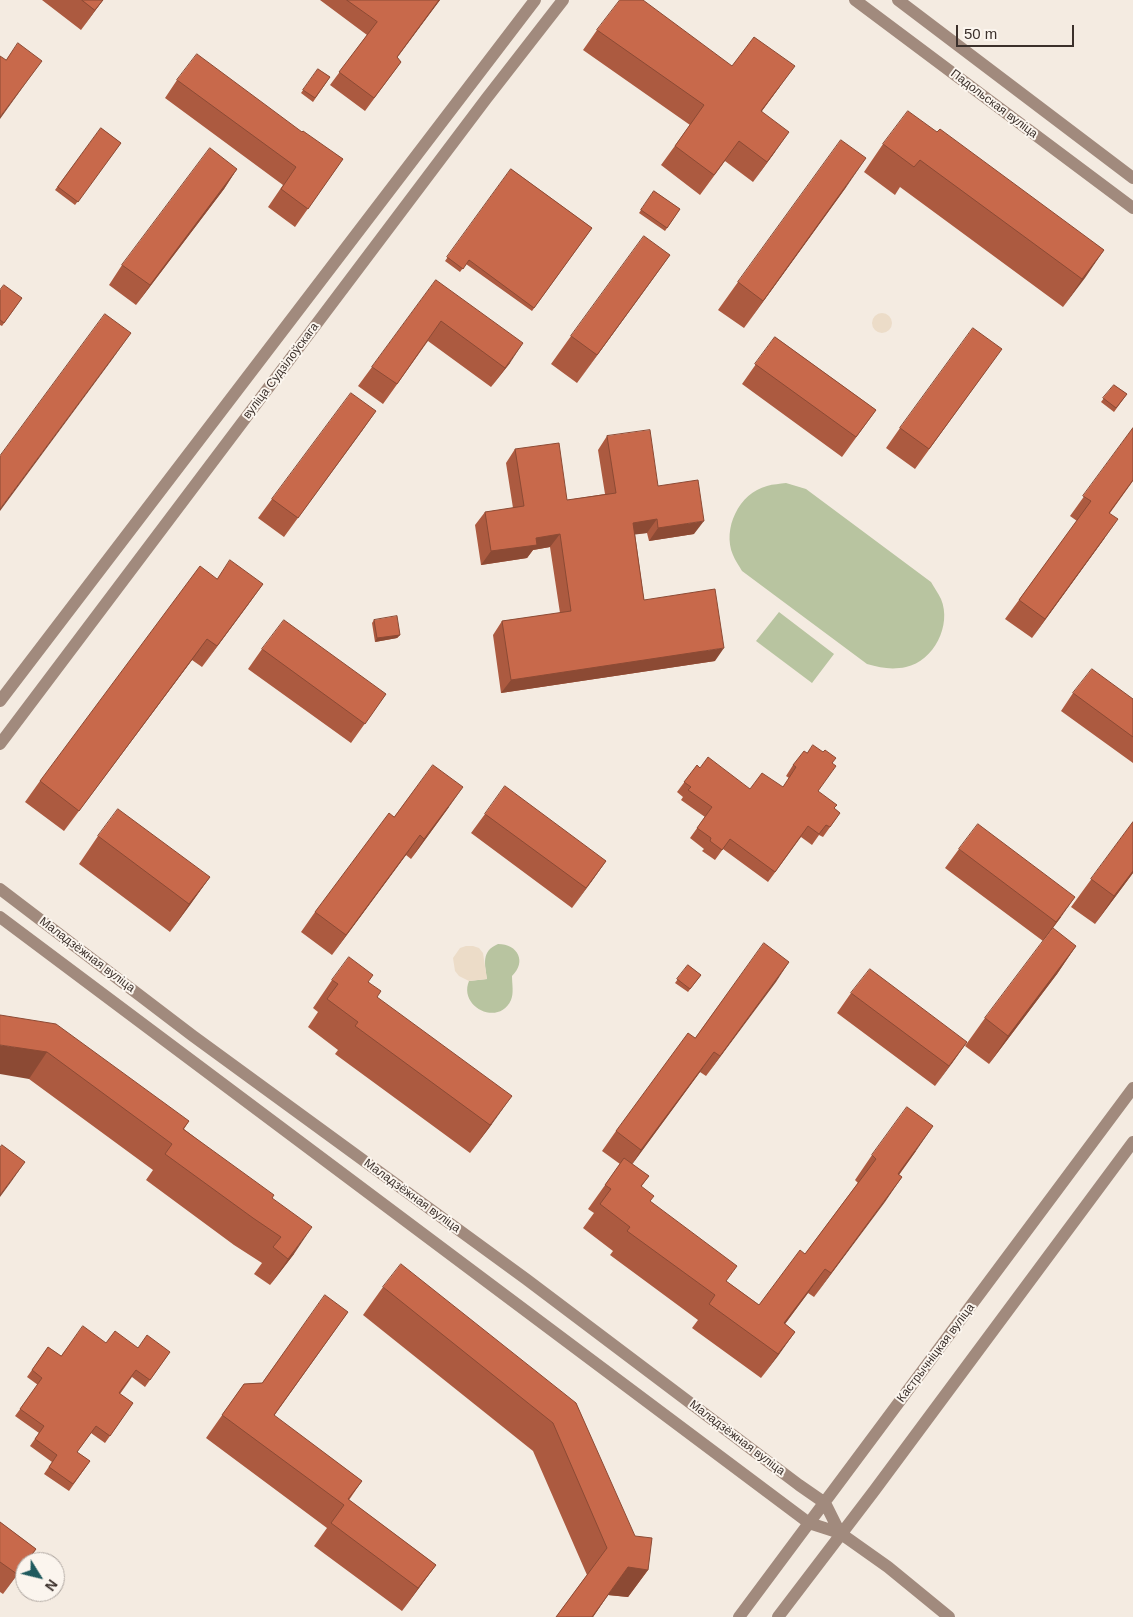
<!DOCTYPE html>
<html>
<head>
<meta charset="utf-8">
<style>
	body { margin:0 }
	#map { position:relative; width:1133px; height:1617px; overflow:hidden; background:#f4ebe1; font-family:Helvetica,sans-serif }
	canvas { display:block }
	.north { position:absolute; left:15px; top:1552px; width:50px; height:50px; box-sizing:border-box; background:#fbf5ee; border:1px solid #aea6a0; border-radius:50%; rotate:126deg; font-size:14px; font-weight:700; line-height:20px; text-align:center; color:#3b302b }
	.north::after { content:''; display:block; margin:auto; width:18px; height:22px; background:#1f5a5e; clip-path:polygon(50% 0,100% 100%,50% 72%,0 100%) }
	.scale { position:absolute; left:956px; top:25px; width:118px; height:22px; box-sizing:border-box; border:2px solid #3b302b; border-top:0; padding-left:6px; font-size:15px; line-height:18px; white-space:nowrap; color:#3b302b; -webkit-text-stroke:4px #fbf5ee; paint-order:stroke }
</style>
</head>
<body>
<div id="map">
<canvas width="1133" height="1617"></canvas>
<div class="north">N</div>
<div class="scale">50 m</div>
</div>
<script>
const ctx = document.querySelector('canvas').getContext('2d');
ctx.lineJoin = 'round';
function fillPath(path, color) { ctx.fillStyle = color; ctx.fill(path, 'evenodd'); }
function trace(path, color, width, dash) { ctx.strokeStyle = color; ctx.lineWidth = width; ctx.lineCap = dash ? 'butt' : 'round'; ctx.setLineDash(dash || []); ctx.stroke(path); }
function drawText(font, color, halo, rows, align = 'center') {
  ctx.font = font + ' Helvetica,sans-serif'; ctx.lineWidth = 4; ctx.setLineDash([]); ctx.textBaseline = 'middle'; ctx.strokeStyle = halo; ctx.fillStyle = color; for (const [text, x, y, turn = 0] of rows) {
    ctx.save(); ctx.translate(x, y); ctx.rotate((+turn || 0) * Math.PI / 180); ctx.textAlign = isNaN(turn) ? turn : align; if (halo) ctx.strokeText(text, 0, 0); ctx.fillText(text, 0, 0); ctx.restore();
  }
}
fillPath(new Path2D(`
	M 786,483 L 806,489 L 931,582 C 934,587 938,593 941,599 C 952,625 934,661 906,667 C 892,670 881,668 867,664 L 742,571 C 739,566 735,560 733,555 C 722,529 739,493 767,486 C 773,484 780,484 786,483 Z
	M 779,612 L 834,654 L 812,683 L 756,641 Z
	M 498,944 C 518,944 527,962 512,976 C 512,984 514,993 511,1000 C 499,1027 458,1007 469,981 L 487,979 C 485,964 481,951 498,944 Z`), '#b8c4a0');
fillPath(new Path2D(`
	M872 323a10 10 0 1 1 20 0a10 10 0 1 1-20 0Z
	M 466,946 L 473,946 L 479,948 L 483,953 L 487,979 L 469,981 L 459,976 L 455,971 L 453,958 L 460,948 Z`), '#ecdcc8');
trace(new Path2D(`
	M 855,0 L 1133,208
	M 898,0 L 1133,178
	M 0,701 L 535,0
	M 0,744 L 486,99 L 563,0
	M 0,889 L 193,1036 L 526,1279 L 799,1485 L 825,1503 L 840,1533
	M 0,917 L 809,1523 L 840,1533 L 888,1567 L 949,1617
	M 739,1617 L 1133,1088
	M 778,1617 L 874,1491 L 1133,1142`), '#a18a7d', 12);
fillPath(new Path2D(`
	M 42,0 L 103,0 L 81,30 Z
	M 320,0 L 440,0 L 397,57 L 401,62 L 365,111 L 330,85 L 367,35 Z
	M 597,30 L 732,66 L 781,85 L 762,111 L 775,152 L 753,182 L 725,161 L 700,195 L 661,165 L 690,125 L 583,50 Z
	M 318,69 L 330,77 L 313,102 L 301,93 Z
	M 177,80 L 302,132 L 343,159 L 295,227 L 268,207 L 283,185 L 165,98 Z
	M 101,128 L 121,143 L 75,205 L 55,190 Z
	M 937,132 L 1104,250 L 1063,307 L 900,187 L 895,195 L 864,172 L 883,144 Z
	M 237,169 L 224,189 L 136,305 L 109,285 L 122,265 Z
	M 511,169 L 592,228 L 532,311 L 466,264 L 460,272 L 445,261 Z
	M 847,186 L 744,328 L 718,310 L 738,282 Z
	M 654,191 L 680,209 L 665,231 L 639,213 Z
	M 670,255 L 577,383 L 551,364 L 571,336 Z
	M 436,280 L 510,363 L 491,387 L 428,341 L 383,404 L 358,386 Z
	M 0,290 L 22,298 L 2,326 L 0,325 Z
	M 775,337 L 876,410 L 842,457 L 742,384 Z
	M 988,368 L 915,469 L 886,448 L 900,428 Z
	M 1114,385 L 1127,394 L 1114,412 L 1101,402 Z
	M 376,411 L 284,537 L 258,518 L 272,499 Z
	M 1133,428 L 1133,481 L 1110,513 L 1104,539 L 1032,638 L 1005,619 L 1077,521 L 1070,516 Z
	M 607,436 L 658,486 L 694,534 L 649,541 L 647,533 L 635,534 L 644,600 L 715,661 L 501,693 L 493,635 L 502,621 L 560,613 L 550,547 L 533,550 L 527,558 L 481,565 L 475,525 L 485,512 L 513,508 L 506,463 L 515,449 L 567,500 L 605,494 L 598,450 Z
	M 217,579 L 263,584 L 202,667 L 192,660 L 64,831 L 25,802 L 40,781 Z
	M 374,620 L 400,635 L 397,638 L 375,642 L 372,623 Z
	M 262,649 L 386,694 L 351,743 L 248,669 Z
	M 1073,693 L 1133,699 L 1133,763 L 1061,711 Z
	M 807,753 L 832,763 L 818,791 L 834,808 L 840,813 L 823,837 L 819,835 L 812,845 L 801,837 L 768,882 L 723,849 L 715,860 L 702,851 L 704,849 L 690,838 L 705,817 L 681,800 L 683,797 L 677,792 L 697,765 L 700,768 L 750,789 L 783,787 L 789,778 L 786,776 L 793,765 Z
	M 449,807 L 411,859 L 406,855 L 332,955 L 301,932 L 315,912 L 394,817 Z
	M 485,814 L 606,861 L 572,908 L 471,833 Z
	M 1133,822 L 1133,873 L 1095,924 L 1071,907 Z
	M 98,836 L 210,877 L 170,932 L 79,864 Z
	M 959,849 L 1061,917 L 1043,941 L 945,868 Z
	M 1076,946 L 1057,974 L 989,1064 L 965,1046 L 985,1018 Z
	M 789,962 L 706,1076 L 700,1072 L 632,1164 L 649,1176 L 641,1187 L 650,1202 L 726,1281 L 759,1305 L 805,1254 L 858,1183 L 855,1180 L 872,1155 L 916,1151 L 899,1175 L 902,1177 L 814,1297 L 808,1293 L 785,1324 L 795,1332 L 761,1378 L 692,1328 L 698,1320 L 610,1255 L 613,1251 L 583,1228 L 594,1213 L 588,1209 L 620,1164 L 602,1151 L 616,1131 Z
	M 688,965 L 701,975 L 688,992 L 675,983 Z
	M 332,980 L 369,982 L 377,997 L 492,1124 L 470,1153 L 335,1054 L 338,1050 L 308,1027 L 318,1012 L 313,1008 Z
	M 851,993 L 967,1042 L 935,1086 L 837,1013 Z
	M 0,1015 L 189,1121 L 184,1129 L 272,1198 L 294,1254 L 270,1285 L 254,1274 L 262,1263 L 234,1245 L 146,1180 L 153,1170 L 29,1079 Z
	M 383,1287 L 576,1403 L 648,1570 L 628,1597 L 608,1595 L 593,1617 L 556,1617 L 587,1575 L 533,1451 L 363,1315 Z
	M 348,1312 L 274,1416 L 362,1481 L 349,1500 L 436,1565 L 402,1611 L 314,1546 L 327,1528 L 206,1438 L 244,1384 L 262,1383 Z
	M 106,1343 L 170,1352 L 145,1387 L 132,1377 L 120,1394 L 133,1403 L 105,1443 L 91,1433 L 77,1452 L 90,1461 L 69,1491 L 44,1474 L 52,1462 L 30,1446 L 39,1433 L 15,1416 L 38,1385 L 27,1377 L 48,1347 L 61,1356 Z
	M 0,1522 L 36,1549 L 27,1562 L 25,1562 L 25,1564 L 3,1594 L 0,1592 Z`), '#ac5a40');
fillPath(new Path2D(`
	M 103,0 L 81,30 L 95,10 Z
	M 439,0 L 440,0 L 388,70 L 397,57 Z
	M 42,61 L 28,80 L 0,119 L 0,117 Z
	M 795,66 L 781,85 L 747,131 L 761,111 Z
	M 789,132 L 775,152 L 753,182 L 767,162 Z
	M 866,158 L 847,186 L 744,328 L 763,301 Z
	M 237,169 L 224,189 L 136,305 L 150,285 Z
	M 1104,250 L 1085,278 L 1063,307 L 1082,279 Z
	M 670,255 L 650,283 L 577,383 L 597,355 Z
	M 131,333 L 111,361 L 0,511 L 0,509 Z
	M 523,343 L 510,363 L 491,387 L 505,368 Z
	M 376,411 L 362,431 L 284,537 L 298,518 Z
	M 657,519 L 647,533 L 624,536 L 633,523 Z
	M 1118,519 L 1104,539 L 1032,638 L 1045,619 Z
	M 704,521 L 694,534 L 649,541 L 658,528 Z
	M 560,534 L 550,547 L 533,550 L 527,558 L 481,565 L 491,551 L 536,538 Z
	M 263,584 L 248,605 L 202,667 L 217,646 Z
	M 400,635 L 397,638 L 375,642 L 377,638 Z
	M 207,639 L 192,660 L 64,831 L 79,811 Z
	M 724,648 L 715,661 L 501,693 L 511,680 Z
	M 463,787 L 449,807 L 411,859 L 424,839 Z
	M 420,835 L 406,855 L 332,955 L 346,935 Z
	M 606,861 L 592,881 L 572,908 L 586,888 Z
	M 1133,871 L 1133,873 L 1095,924 L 1114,896 Z
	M 210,877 L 190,905 L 170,932 L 189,904 Z
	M 1075,897 L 1061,917 L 1043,941 L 1056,922 Z
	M 1076,946 L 1057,974 L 989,1064 L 1008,1036 Z
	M 789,962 L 776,982 L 706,1076 L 720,1056 Z
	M 967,1042 L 953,1062 L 935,1086 L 949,1066 Z
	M 0,1045 L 47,1052 L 29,1079 L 0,1074 Z
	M 714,1052 L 700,1072 L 628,1170 L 641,1150 Z
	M 512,1096 L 492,1124 L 470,1153 L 490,1125 Z
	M 933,1126 L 916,1151 L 881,1199 L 898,1174 Z
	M 25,1162 L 11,1182 L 0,1197 L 0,1195 Z
	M 902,1177 L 885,1202 L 814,1297 L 831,1273 Z
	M 312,1227 L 294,1254 L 270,1285 L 288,1259 Z
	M 825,1269 L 808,1293 L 767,1348 L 784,1323 Z
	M 795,1332 L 778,1356 L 761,1378 L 778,1354 Z
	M 25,1563 L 25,1564 L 3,1594 L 17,1574 Z
	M 436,1565 L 402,1611 L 418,1588 Z
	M 628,1567 L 648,1570 L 628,1597 L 608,1595 L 593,1617 L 592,1617 Z`), '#8c4a34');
const building = new Path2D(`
	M 82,0 L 103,0 L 95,10 Z
	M 347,0 L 439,0 L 397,57 L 401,62 L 374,98 L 339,72 L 377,22 Z
	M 620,0 L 643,0 L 732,66 L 754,37 L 795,66 L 761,111 L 789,132 L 767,162 L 739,141 L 714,175 L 675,146 L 704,105 L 597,30 Z
	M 18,43 L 42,61 L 0,117 L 0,56 L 6,60 Z
	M 197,54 L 302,132 L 303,131 L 343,159 L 308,209 L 281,189 L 296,167 L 177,80 Z
	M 318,69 L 330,77 L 315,98 L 303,90 Z
	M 908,111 L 937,132 L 940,129 L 1104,250 L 1082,279 L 920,160 L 914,167 L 883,144 Z
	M 101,128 L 121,143 L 78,202 L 58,187 Z
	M 841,140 L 866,158 L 763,301 L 738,282 Z
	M 210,148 L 237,169 L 150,285 L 122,265 Z
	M 511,169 L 592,228 L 534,308 L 469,260 L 463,269 L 447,257 Z
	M 654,191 L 680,209 L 667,228 L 641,210 Z
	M 644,236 L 670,255 L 597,355 L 571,336 Z
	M 436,280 L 523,343 L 505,368 L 441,321 L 397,384 L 372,367 Z
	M 4,285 L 22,298 L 4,323 L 0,320 L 0,290 Z
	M 105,314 L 131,333 L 0,509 L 0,456 Z
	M 973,328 L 1002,349 L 929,449 L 900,428 Z
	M 775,337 L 876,410 L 856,437 L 755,364 Z
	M 1114,385 L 1127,394 L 1116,408 L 1103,398 Z
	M 351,393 L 376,411 L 298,518 L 272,499 Z
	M 1133,428 L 1133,480 L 1109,513 L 1118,519 L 1045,619 L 1019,600 L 1091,501 L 1083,496 Z
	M 650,430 L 658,486 L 698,480 L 704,521 L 658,528 L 657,519 L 633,523 L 644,600 L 715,589 L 724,648 L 511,680 L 502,621 L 571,611 L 560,534 L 536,538 L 537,545 L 491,551 L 485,512 L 524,506 L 515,449 L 559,443 L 567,500 L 616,493 L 607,436 Z
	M 230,560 L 263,584 L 217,646 L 207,639 L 79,811 L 40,781 L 200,566 L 217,579 Z
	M 397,616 L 400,635 L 377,638 L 374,620 Z
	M 284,620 L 386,694 L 365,724 L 262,649 Z
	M 1092,669 L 1133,699 L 1133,737 L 1073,693 Z
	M 813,745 L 823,752 L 825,750 L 836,758 L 832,763 L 836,766 L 818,791 L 837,805 L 834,808 L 840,813 L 830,827 L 826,825 L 819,834 L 808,826 L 775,872 L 730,839 L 722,850 L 710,841 L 711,838 L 697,828 L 712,807 L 688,790 L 691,787 L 684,782 L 697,765 L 700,768 L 708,757 L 750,789 L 762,773 L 783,787 L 796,767 L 793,765 L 804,751 L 807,753 Z
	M 433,765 L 463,787 L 424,839 L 420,835 L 346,935 L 315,912 L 389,813 L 394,817 Z
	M 505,786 L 606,861 L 586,888 L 485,814 Z
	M 118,809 L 210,877 L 189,904 L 98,836 Z
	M 1133,822 L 1133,871 L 1114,896 L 1091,879 Z
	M 978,824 L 1075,897 L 1056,922 L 959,849 Z
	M 1053,928 L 1076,946 L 1008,1036 L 985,1018 Z
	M 764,943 L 789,962 L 720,1056 L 714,1052 L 641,1150 L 616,1131 L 688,1033 L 695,1038 Z
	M 349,957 L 373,975 L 368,982 L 381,991 L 377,997 L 512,1096 L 490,1125 L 355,1026 L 358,1022 L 327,999 L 338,984 L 332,980 Z
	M 688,965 L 701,975 L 690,989 L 677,979 Z
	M 870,969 L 967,1042 L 949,1066 L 851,993 Z
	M 0,1015 L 56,1024 L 189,1121 L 183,1129 L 274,1195 L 272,1198 L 312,1227 L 288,1259 L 273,1247 L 281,1237 L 253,1218 L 165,1154 L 172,1144 L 47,1052 L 0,1045 Z
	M 907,1107 L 933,1126 L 898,1174 L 902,1177 L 831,1273 L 825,1269 L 784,1323 L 795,1332 L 778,1354 L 709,1304 L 715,1295 L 627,1231 L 630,1227 L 600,1204 L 611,1189 L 605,1185 L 624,1158 L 649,1176 L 641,1186 L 654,1196 L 650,1201 L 737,1266 L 726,1281 L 759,1305 L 800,1250 L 805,1254 L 876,1159 L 872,1155 Z
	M 2,1145 L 25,1162 L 0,1195 L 0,1148 Z
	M 401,1264 L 576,1403 L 635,1536 L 652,1538 L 648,1570 L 628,1567 L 592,1617 L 556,1617 L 607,1548 L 553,1423 L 383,1287 Z
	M 325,1295 L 348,1312 L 274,1415 L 362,1481 L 348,1499 L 436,1565 L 418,1588 L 331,1523 L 344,1505 L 222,1415 L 244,1384 L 262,1383 Z
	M 83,1326 L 106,1343 L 115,1331 L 138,1348 L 147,1335 L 170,1352 L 150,1380 L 136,1370 L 119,1393 L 133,1403 L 110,1436 L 96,1426 L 77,1452 L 90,1461 L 73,1484 L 49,1467 L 57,1455 L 35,1439 L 44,1426 L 20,1409 L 42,1378 L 32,1370 L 48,1347 L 61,1356 Z
	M 0,1522 L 36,1549 L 26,1562 L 25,1562 L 25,1563 L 17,1574 L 0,1562 Z`);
fillPath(building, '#c8694b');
trace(building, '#8c4a34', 1);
drawText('12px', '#3b302b', '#fbf5ee', [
	["Падольская вуліца",994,104,37],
	["вуліца Судзілоўскага",281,371,-53],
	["Маладзёжная вуліца",87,955,37],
	["Маладзёжная вуліца",412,1196,36],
	["Кастрычніцкая вуліца",936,1353,-53],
	["Маладзёжная вуліца",737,1438,37]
]);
</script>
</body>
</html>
